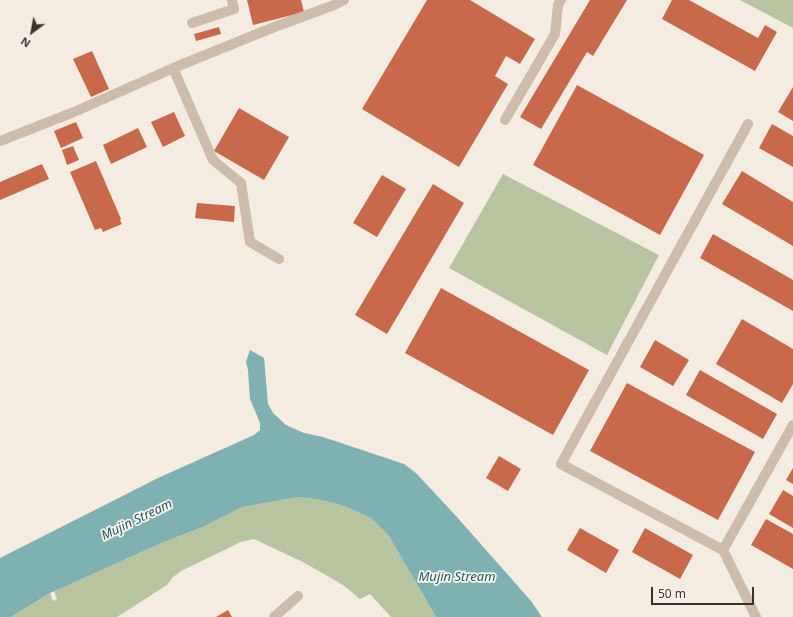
<!DOCTYPE html>
<html>
<head>
<meta charset="utf-8">
<style>
	body { margin:0 }
	#map { position:relative; width:793px; height:617px; overflow:hidden; background:#f4ebe1; font-family:"Noto Sans",sans-serif }
	canvas { display:block }
	.north { position:absolute; left:12px; top:12px; width:40px; height:40px; -webkit-text-stroke:3px #fbf5ee; paint-order:stroke; rotate:212deg; font-size:11px; font-weight:700; line-height:16px; text-align:center; color:#3b302b }
	.north::after { content:''; display:block; margin:auto; width:14px; height:18px; background:#3b302b; clip-path:polygon(50% 0,100% 100%,50% 72%,0 100%) }
	.scale { position:absolute; left:651px; top:587px; width:103px; height:18px; box-sizing:border-box; border:2px solid #3b302b; border-top:0; padding-left:5px; font-size:12px; line-height:14px; white-space:nowrap; color:#3b302b; -webkit-text-stroke:3px #fbf5ee; paint-order:stroke }
</style>
</head>
<body>
<div id="map">
<canvas width="793" height="617"></canvas>
<div class="north">N</div>
<div class="scale">50 m</div>
</div>
<script>
const ctx = document.querySelector('canvas').getContext('2d');
ctx.lineJoin = 'round';
function fillPath(path, color) { ctx.fillStyle = color; ctx.fill(path, 'evenodd'); }
function trace(path, color, width, dash) { ctx.strokeStyle = color; ctx.lineWidth = width; ctx.lineCap = dash ? 'butt' : 'round'; ctx.setLineDash(dash || []); ctx.stroke(path); }
function drawText(font, color, halo, rows, align = 'center') {
  ctx.font = font + ' "Noto Sans",sans-serif'; ctx.lineWidth = 3.5; ctx.setLineDash([]); ctx.textBaseline = 'middle'; ctx.strokeStyle = halo; ctx.fillStyle = color; for (const [text, x, y, turn = 0] of rows) {
    ctx.save(); ctx.translate(x, y); ctx.rotate((+turn || 0) * Math.PI / 180); ctx.textAlign = isNaN(turn) ? turn : align; if (halo) ctx.strokeText(text, 0, 0); ctx.fillText(text, 0, 0); ctx.restore();
  }
}
fillPath(new Path2D(`
	M 740,0 L 793,0 L 793,28 Z
	M 503,174 L 659,255 L 607,355 L 449,268 Z
	M 299,497 L 322,500 L 344,506 L 371,518 L 389,536 L 436,617 L 391,617 L 370,594 L 360,599 L 343,585 L 303,562 L 254,539 L 241,542 L 181,571 L 172,578 L 167,585 L 117,617 L 11,617 L 50,593 L 53,601 L 57,599 L 54,591 L 164,542 L 205,526 L 242,507 Z`), '#b8c4a0');
fillPath(new Path2D(`
	M 250,350 L 264,358 L 268,404 L 273,413 L 286,425 L 304,433 L 323,437 L 404,464 L 416,473 L 456,516 L 531,601 L 542,617 L 436,617 L 389,536 L 371,518 L 344,506 L 322,500 L 299,497 L 242,507 L 205,526 L 164,542 L 50,593 L 11,617 L 0,617 L 0,558 L 158,478 L 254,435 L 260,430 L 260,423 L 250,399 L 248,370 L 246,362 Z`), '#7fb0b2');
fillPath(new Path2D(`
	M 247,0 L 301,0 L 304,12 L 253,25 Z
	M 427,0 L 470,0 L 535,39 L 520,64 L 506,56 L 495,76 L 508,84 L 459,167 L 362,109 Z
	M 590,0 L 627,0 L 593,56 L 587,52 L 541,129 L 520,117 Z
	M 672,0 L 689,0 L 758,38 L 765,25 L 777,32 L 755,71 L 662,19 Z
	M 219,27 L 221,34 L 196,41 L 194,34 Z
	M 92,51 L 109,89 L 91,97 L 73,59 Z
	M 577,85 L 704,155 L 660,235 L 533,165 Z
	M 793,87 L 793,121 L 778,112 Z
	M 239,108 L 289,137 L 264,180 L 214,151 Z
	M 174,112 L 185,136 L 163,147 L 151,122 Z
	M 76,122 L 83,138 L 61,148 L 54,131 Z
	M 772,124 L 793,136 L 793,167 L 759,148 Z
	M 138,128 L 147,147 L 111,164 L 103,145 Z
	M 73,146 L 79,160 L 67,165 L 62,150 Z
	M 96,161 L 121,219 L 120,220 L 122,224 L 103,232 L 101,228 L 95,230 L 70,172 Z
	M 42,164 L 49,179 L 0,200 L 0,182 Z
	M 742,171 L 793,202 L 793,246 L 722,204 Z
	M 382,175 L 406,189 L 377,237 L 353,223 Z
	M 433,184 L 464,203 L 387,334 L 355,315 Z
	M 197,203 L 235,206 L 234,222 L 195,218 Z
	M 713,234 L 793,280 L 793,311 L 700,258 Z
	M 441,288 L 589,370 L 553,435 L 405,353 Z
	M 742,319 L 793,349 L 793,384 L 782,403 L 716,364 Z
	M 655,340 L 689,360 L 673,386 L 640,367 Z
	M 700,370 L 777,414 L 763,439 L 686,395 Z
	M 627,383 L 755,452 L 718,520 L 590,451 Z
	M 499,456 L 521,469 L 508,491 L 486,478 Z
	M 793,468 L 793,484 L 786,480 Z
	M 783,490 L 793,496 L 793,528 L 769,514 Z
	M 766,519 L 793,534 L 793,569 L 751,545 Z
	M 580,528 L 619,550 L 606,573 L 567,550 Z
	M 645,528 L 693,555 L 680,579 L 632,552 Z
	M 228,610 L 232,617 L 216,617 Z`), '#c8694b');
trace(new Path2D(`
	M 192,23 L 234,9 L 232,0
	M 173,68 L 213,160 L 241,183 L 250,242 L 279,259
	M 505,120 L 555,34 L 558,5 L 561,0
	M 748,124 L 561,464 L 723,550 L 756,617
	M 0,141 L 74,112 L 178,66 L 272,28 L 334,5 L 344,0
	M 723,550 L 793,425
	M 274,617 L 298,596`), '#cdbbac', 10);
drawText('italic 13px', '#1f5a5e', '#fbf5ee', [
	["Mujin Stream",137,520,-26],
	["Mujin Stream",457,577]
]);
</script>
</body>
</html>
